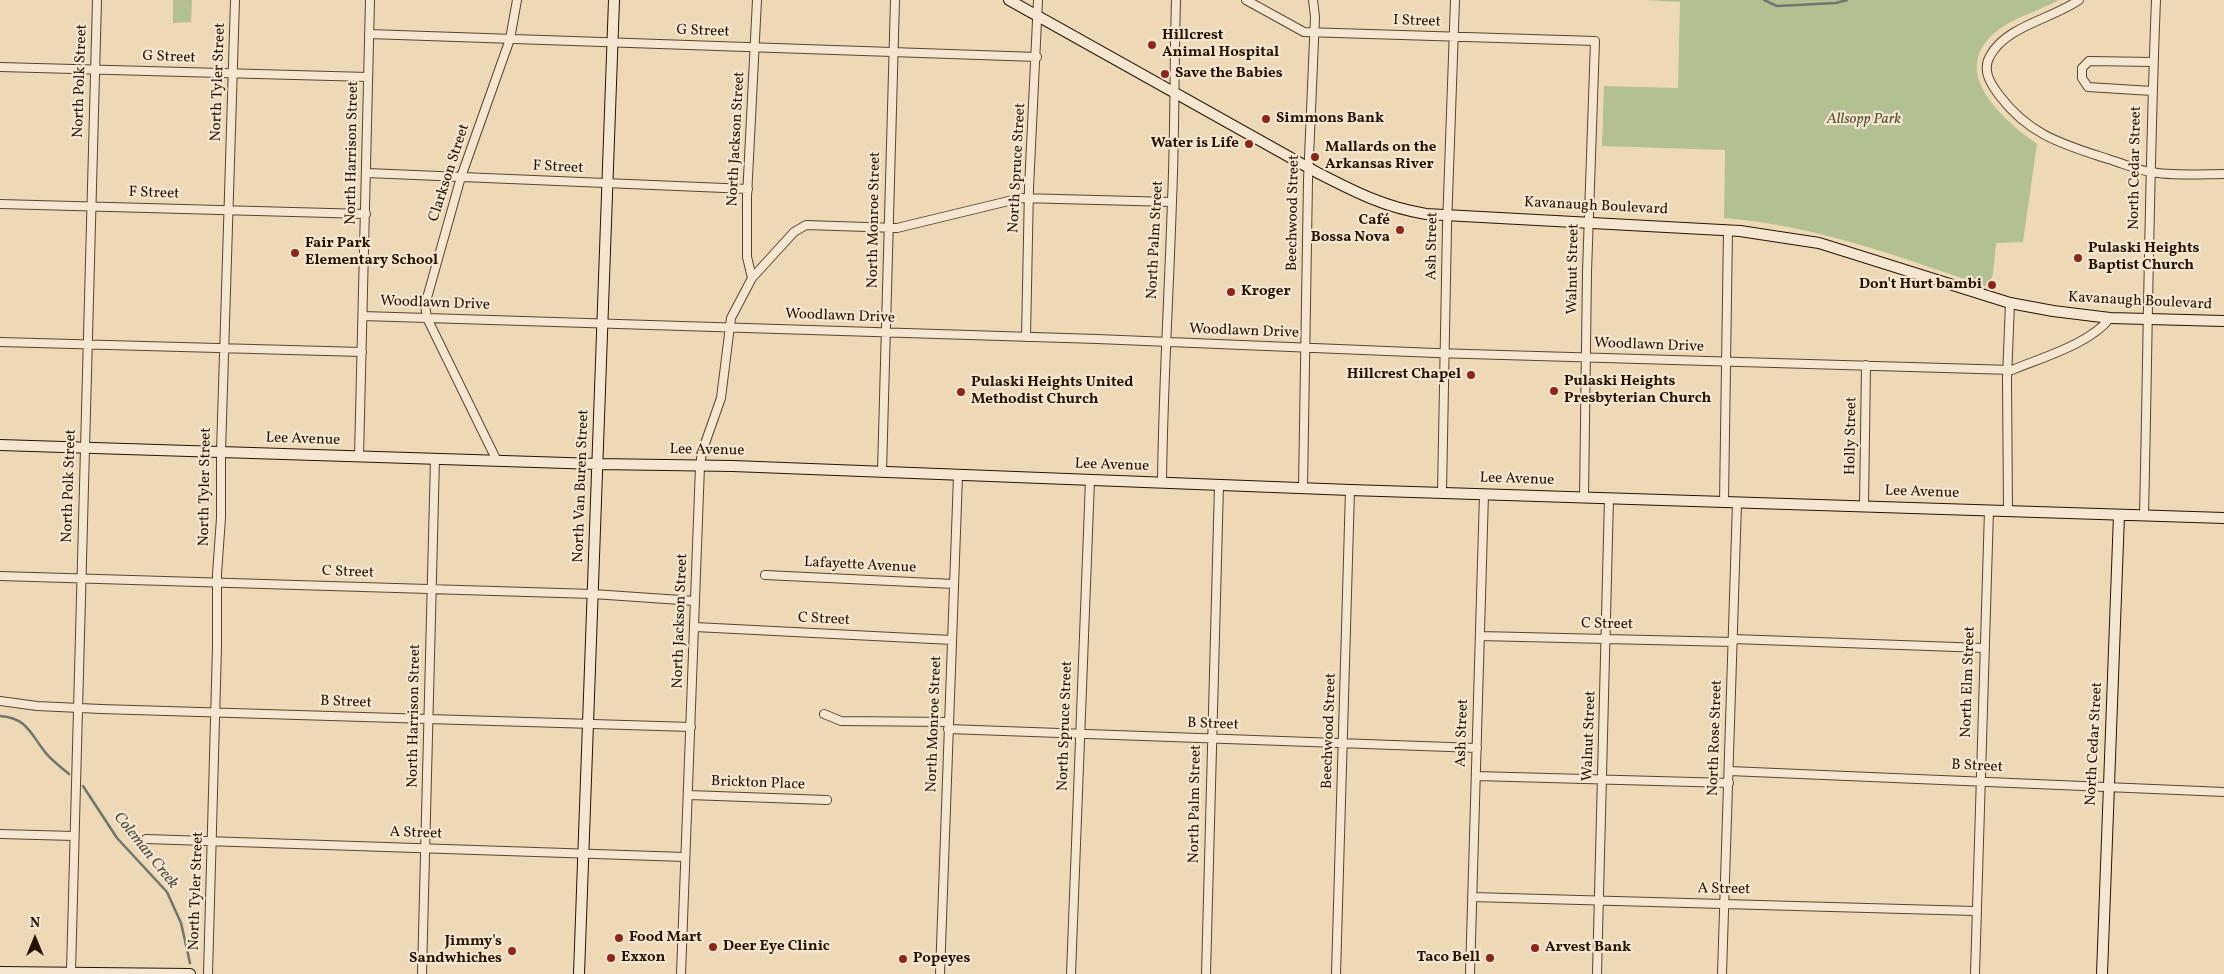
<!DOCTYPE html>
<html>
<head>
<meta charset="utf-8">
<style>
	body { margin:0 }
	#map { position:relative; width:2224px; height:974px; overflow:hidden; background:#eed9b7; font-family:Vollkorn,serif }
	canvas { display:block }
	.north { position:absolute; left:10px; top:914px; width:50px; height:50px; -webkit-text-stroke:4px #f4e6d0; paint-order:stroke; rotate:0deg; font-size:14px; font-weight:700; line-height:20px; text-align:center; color:#261400 }
	.north::after { content:''; display:block; margin:auto; width:18px; height:22px; background:#261400; clip-path:polygon(50% 0,100% 100%,50% 72%,0 100%) }
</style>
</head>
<body>
<div id="map">
<canvas width="2224" height="974"></canvas>
<div class="north">N</div>
</div>
<script>
const ctx = document.querySelector('canvas').getContext('2d');
ctx.lineJoin = 'round';
function fillPath(path, color) { ctx.fillStyle = color; ctx.fill(path, 'evenodd'); }
function trace(path, color, width, dash) { ctx.strokeStyle = color; ctx.lineWidth = width; ctx.lineCap = dash ? 'butt' : 'round'; ctx.setLineDash(dash || []); ctx.stroke(path); }
function drawText(font, color, halo, rows, align = 'center') {
  ctx.font = font + ' Vollkorn,serif'; ctx.lineWidth = 4.5; ctx.setLineDash([]); ctx.textBaseline = 'middle'; ctx.strokeStyle = halo; ctx.fillStyle = color; for (const [text, x, y, turn = 0] of rows) {
    ctx.save(); ctx.translate(x, y); ctx.rotate((+turn || 0) * Math.PI / 180); ctx.textAlign = isNaN(turn) ? turn : align; if (halo) ctx.strokeText(text, 0, 0); ctx.fillText(text, 0, 0); ctx.restore();
  }
}
fillPath(new Path2D(`
	M 173,0 L 192,0 L 191,22 L 173,23 Z
	M 1645,0 L 2059,0 C 2041,10 2021,15 2004,26 C 1943,66 1998,116 2037,144 L 2023,242 L 1996,243 L 1993,274 L 1988,287 C 1899,257 1819,226 1724,218 L 1725,150 L 1602,146 L 1604,86 L 1678,88 L 1680,2 Z`), '#b3c092');
trace(new Path2D(`
	M 1764,0 L 1777,6 L 1836,3 L 1847,0
	M 0,716 C 27,718 30,733 45,752 C 51,760 61,767 69,774
	M 83,786 L 117,838 L 167,892 L 181,923 L 190,963`), '#6d776d', 2.5);
const street = new Path2D(`
	M 1246,0 L 1304,32 L 1595,41 L 1587,272 L 1584,498
	M 2079,0 C 2052,19 2006,26 1990,56 C 1982,70 1990,83 1999,95 C 2029,135 2062,144 2108,159 C 2122,163 2137,170 2151,172 C 2171,176 2203,174 2224,174
	M 369,34 L 1037,57
	M 0,67 L 368,77
	M 2152,91 L 2088,87 L 2082,78 L 2082,68 L 2089,61 L 2153,62
	M 367,173 L 748,189
	M 0,204 L 366,214
	M 752,278 L 747,257 L 747,197 L 757,0
	M 363,316 L 1097,339 L 1435,353 L 2012,370 C 2043,357 2090,344 2110,318
	M 1026,337 L 1029,188 L 1038,0
	M 0,342 L 362,352
	M 359,457 L 370,0
	M 497,461 L 427,318 L 425,305 L 461,177 L 510,39 L 517,0
	M 882,471 L 895,0
	M 1162,482 C 1163,388 1169,295 1172,201 C 1175,134 1174,67 1176,0
	M 1303,488 L 1308,180 L 1315,17 L 1313,0
	M 1442,492 L 1447,226 L 1455,0
	M 1724,502 L 1728,230
	M 1864,506 L 1866,365
	M 2008,511 L 2007,378 L 2010,303
	M 2144,515 C 2148,344 2149,172 2156,0
	M 765,575 L 954,584
	M 0,576 L 593,594 L 695,601
	M 695,627 L 952,640
	M 1480,636 L 1733,642
	M 1733,639 L 1984,648
	M 0,701 L 37,706 L 101,709 L 691,727
	M 824,714 L 841,721 L 949,722
	M 948,729 L 1477,748
	M 1729,771 L 2224,792
	M 1476,776 L 1729,783
	M 689,795 L 827,800
	M 0,834 L 74,836
	M 146,839 L 685,857
	M 1472,897 L 1975,911
	M 71,972 L 97,0
	M 208,974 L 217,647 L 217,574 L 221,518 L 221,452 L 235,0
	M 422,974 L 435,458
	M 681,974 L 700,466 L 702,452 L 721,398 L 731,318 L 752,278 L 794,232 L 806,225 L 897,228 L 1021,198 L 1172,202
	M 940,974 L 958,476
	M 1071,974 L 1090,480
	M 1206,974 L 1219,485
	M 1336,974 L 1350,490
	M 1470,974 L 1484,494
	M 1597,974 L 1609,498
	M 1722,974 L 1737,503
	M 1975,974 L 1989,510`);
const secondary = new Path2D(`
	M 1009,0 L 1318,173 C 1355,192 1384,207 1426,214 L 1740,231 L 1819,243 L 2010,303 L 2053,311 L 2110,318 L 2224,321
	M 0,445 L 598,464 L 733,466 L 1350,490 L 2224,518
	M 0,972 L 190,974
	M 579,974 L 614,0
	M 2102,974 L 2119,515`);
trace(street, '#58452e', 10);
trace(secondary, '#261400', 12);
trace(street, '#f4e6d0', 8);
trace(secondary, '#f4e6d0', 10);
for (const [x, y, r, color] of [
	[1152,45,5,"#8f2418"],
	[1165,74,5,"#8f2418"],
	[1266,119,5,"#8f2418"],
	[1249,144,5,"#8f2418"],
	[1315,157,5,"#8f2418"],
	[1400,230,5,"#8f2418"],
	[295,253,5,"#8f2418"],
	[2078,258,5,"#8f2418"],
	[1992,285,5,"#8f2418"],
	[1231,292,5,"#8f2418"],
	[1471,375,5,"#8f2418"],
	[1554,391,5,"#8f2418"],
	[961,392,5,"#8f2418"],
	[619,938,5,"#8f2418"],
	[713,947,5,"#8f2418"],
	[1535,948,5,"#8f2418"],
	[512,951,5,"#8f2418"],
	[611,958,5,"#8f2418"],
	[1490,958,5,"#8f2418"],
	[903,959,5,"#8f2418"]
]) { const dot = new Path2D(); dot.arc(x, y, r, 0, 2 * Math.PI); ctx.fillStyle = color; ctx.fill(dot); trace(dot, '#f4e6d0', 2); }
drawText('15px', '#261400', '#f4e6d0', [
	["I Street",1417,22,2],
	["G Street",703,32,2],
	["G Street",169,58,2],
	["North Polk Street",81,81,-88],
	["North Tyler Street",219,82,-88],
	["North Jackson Street",737,139,-87],
	["North Harrison Street",353,153,-89],
	["F Street",558,168,3],
	["North Spruce Street",1018,168,-87],
	["North Cedar Street",2136,168,-89],
	["Clarkson Street",450,173,-72],
	["F Street",154,194,2],
	["Kavanaugh Boulevard",1596,207,3],
	["Beechwood Street",1294,213,-89],
	["North Monroe Street",875,220,-89],
	["North Palm Street",1156,240,-87],
	["Ash Street",1433,246,-89],
	["Walnut Street",1574,269,-89],
	["Kavanaugh Boulevard",2140,302,3],
	["Woodlawn Drive",435,304,2],
	["Woodlawn Drive",840,317,2],
	["Woodlawn Drive",1244,332,2],
	["Woodlawn Drive",1649,346,2],
	["Holly Street",1852,436,-89],
	["Lee Avenue",303,440,2],
	["Lee Avenue",707,451,1],
	["Lee Avenue",1112,466,2],
	["Lee Avenue",1517,480,2],
	["North Polk Street",70,486,-88],
	["North Van Buren Street",582,486,-88],
	["North Tyler Street",206,487,-89],
	["Lee Avenue",1922,493,2],
	["Lafayette Avenue",860,566,3],
	["C Street",348,573,2],
	["C Street",824,620,3],
	["North Jackson Street",681,621,-88],
	["C Street",1607,625,1],
	["North Elm Street",1969,682,-88],
	["B Street",346,703,2],
	["North Harrison Street",415,716,-89],
	["North Monroe Street",935,724,-88],
	["B Street",1213,725,2],
	["North Spruce Street",1066,726,-88],
	["Beechwood Street",1330,731,-88],
	["Ash Street",1463,733,-88],
	["Walnut Street",1590,736,-88],
	["North Rose Street",1716,738,-88],
	["North Cedar Street",2095,744,-87],
	["B Street",1977,767,3],
	["Brickton Place",758,784,2],
	["North Palm Street",1196,804,-89],
	["A Street",416,834,2],
	["A Street",1724,890,1],
	["North Tyler Street",197,891,-88]
]);
drawText('bold 15px', '#261400', '#f4e6d0', [
	["Hillcrest",1162,36],
	["Animal Hospital",1162,53],
	["Save the Babies",1175,74],
	["Simmons Bank",1276,119],
	["Water is Life",1239,144,"right"],
	["Mallards on the",1325,148],
	["Arkansas River",1325,165],
	["Café",1390,221,"right"],
	["Bossa Nova",1390,238,"right"],
	["Fair Park",305,244],
	["Elementary School",305,261],
	["Pulaski Heights",2088,249],
	["Baptist Church",2088,266],
	["Don't Hurt bambi",1982,285,"right"],
	["Kroger",1241,292],
	["Hillcrest Chapel",1461,375,"right"],
	["Pulaski Heights",1564,382],
	["Presbyterian Church",1564,399],
	["Pulaski Heights United",971,383],
	["Methodist Church",971,400],
	["Food Mart",629,938],
	["Jimmy's",502,942,"right"],
	["Sandwhiches",502,959,"right"],
	["Deer Eye Clinic",723,947],
	["Arvest Bank",1545,948],
	["Exxon",621,958],
	["Taco Bell",1480,958,"right"],
	["Popeyes",913,959]
], 'left');
drawText('italic 15px', '#575033', '#f4e6d0', [
	["Allsopp Park",1864,120]
]);
drawText('italic 16px', '#4f4e40', '#f4e6d0', [
	["Coleman Creek",145,851,51]
]);
</script>
</body>
</html>
